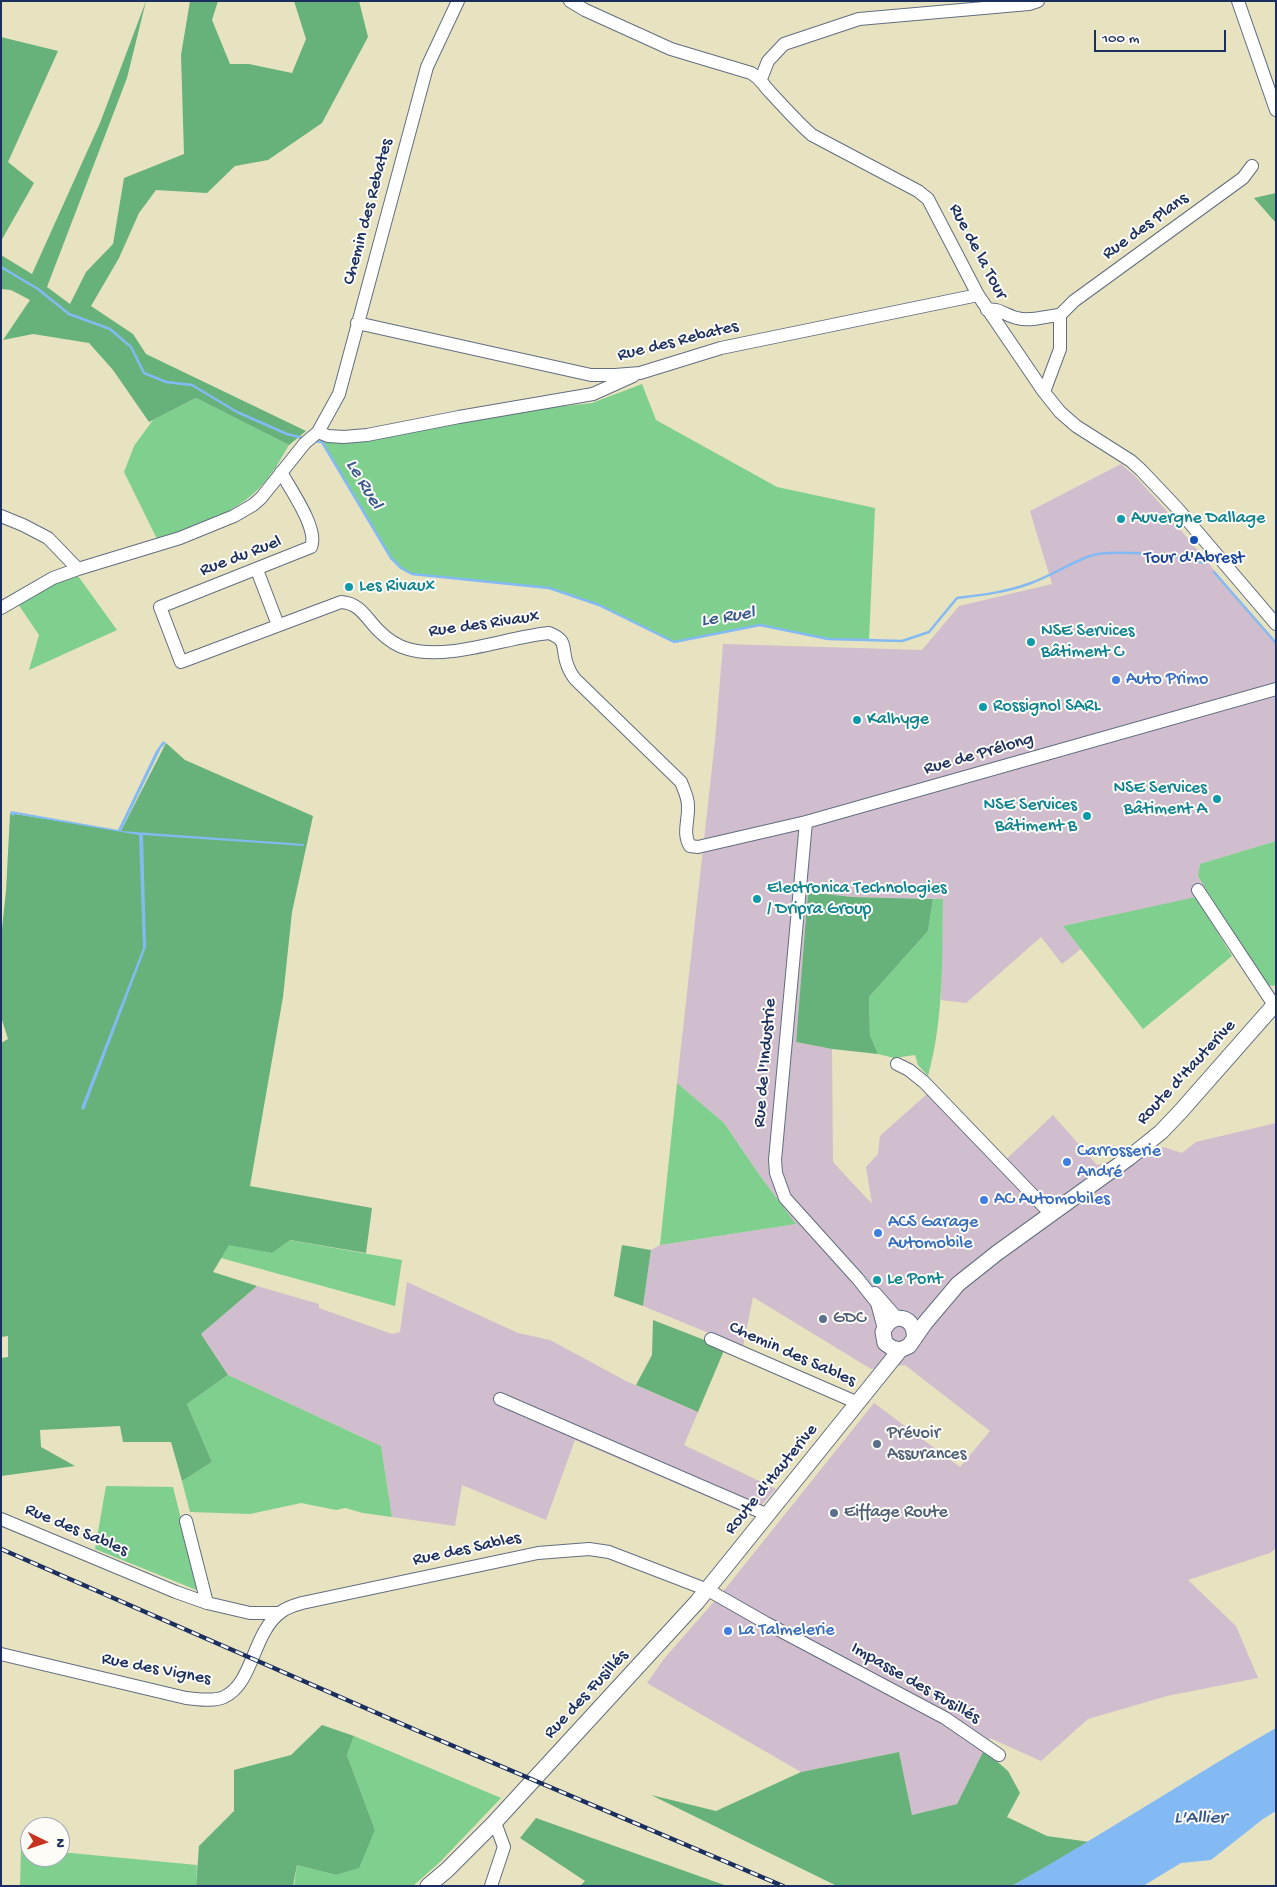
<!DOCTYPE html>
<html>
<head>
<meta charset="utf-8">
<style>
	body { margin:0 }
	#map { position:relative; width:1277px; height:1887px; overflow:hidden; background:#e7e2c0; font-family:"Gochi Hand",sans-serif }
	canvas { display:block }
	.frame { position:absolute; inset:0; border:2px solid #1b2f5e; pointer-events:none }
	.north { position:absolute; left:20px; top:1817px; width:50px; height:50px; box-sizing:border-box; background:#fdfcf7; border:1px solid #a3aaba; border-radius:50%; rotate:94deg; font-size:14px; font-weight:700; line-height:20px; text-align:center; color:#1b2f5e }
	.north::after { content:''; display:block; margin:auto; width:18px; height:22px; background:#c8321e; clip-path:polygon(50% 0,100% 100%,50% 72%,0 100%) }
	.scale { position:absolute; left:1094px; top:30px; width:132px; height:22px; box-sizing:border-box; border:2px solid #1b2f5e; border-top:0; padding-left:6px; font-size:15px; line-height:18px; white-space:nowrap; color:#1b2f5e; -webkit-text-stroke:4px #fdfcf7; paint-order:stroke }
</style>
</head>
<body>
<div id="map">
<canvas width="1277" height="1887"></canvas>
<div class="frame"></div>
<div class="north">N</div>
<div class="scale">100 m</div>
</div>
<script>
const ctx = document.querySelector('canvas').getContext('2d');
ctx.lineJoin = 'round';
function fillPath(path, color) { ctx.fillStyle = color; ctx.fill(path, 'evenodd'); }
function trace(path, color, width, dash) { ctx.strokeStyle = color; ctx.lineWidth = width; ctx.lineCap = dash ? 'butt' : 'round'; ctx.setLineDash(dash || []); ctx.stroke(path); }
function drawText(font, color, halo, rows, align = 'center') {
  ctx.font = font + ' "Gochi Hand",sans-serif'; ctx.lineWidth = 4; ctx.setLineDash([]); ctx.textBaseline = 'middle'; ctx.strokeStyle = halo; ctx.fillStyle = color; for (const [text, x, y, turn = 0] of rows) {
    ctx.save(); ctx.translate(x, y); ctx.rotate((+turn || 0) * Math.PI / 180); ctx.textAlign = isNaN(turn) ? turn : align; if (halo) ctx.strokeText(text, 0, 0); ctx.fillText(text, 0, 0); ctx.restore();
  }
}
fillPath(new Path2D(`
	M 1121,464 L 1135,476 L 1165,509 L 1178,527 L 1276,644 L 1276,841 L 1200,864 L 1198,876 L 1210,895 L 1063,926 L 1081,949 L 1062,964 L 1041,937 L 966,1003 L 941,1000 L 943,899 L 852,897 L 808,892 L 796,1042 L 832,1049 L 833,1162 L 872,1204 L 866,1167 L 878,1154 L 880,1136 L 927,1094 L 999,1166 L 1053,1115 L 1097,1165 L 1163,1147 L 1182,1153 L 1196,1142 L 1276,1123 L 1276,1548 L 1270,1553 L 1188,1580 L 1236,1626 L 1258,1678 L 1167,1696 L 1088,1719 L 1041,1761 L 990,1738 L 957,1804 L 912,1815 L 899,1752 L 801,1772 L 647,1683 L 663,1660 L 726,1588 L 874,1403 L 960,1467 L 990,1431 L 905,1365 L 871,1369 L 753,1297 L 743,1347 L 643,1306 L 651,1250 L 660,1245 L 796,1224 L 758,1173 L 724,1123 L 677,1083 L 715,741 L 723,644 L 922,650 L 959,606 L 1052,584 L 1030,511 Z
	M 407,1282 L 518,1333 L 550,1340 L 626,1381 L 698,1412 L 684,1445 L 776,1489 L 752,1516 L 575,1440 L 546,1520 L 462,1485 L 455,1526 L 392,1517 L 381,1446 L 228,1375 L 201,1334 L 257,1286 L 319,1304 L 319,1308 L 392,1334 L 400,1332 Z`), '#d0bdce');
fillPath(new Path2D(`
	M 642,384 L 656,420 L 777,487 L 875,508 L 869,640 L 828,639 L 760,625 L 674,642 L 599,606 L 549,588 L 412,574 L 401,568 L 391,558 L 322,443 L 328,436 L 499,413 L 592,403 Z
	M 196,398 L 289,445 C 282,456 276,468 268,478 C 241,513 197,526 158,541 L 124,472 L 134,446 L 153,420 Z
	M 78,576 L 117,630 L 29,670 L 39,635 L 18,604 L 62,580 Z
	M 1276,841 L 1276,984 L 1274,986 L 1265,985 L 1198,876 L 1200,864 Z
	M 1196,897 L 1232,956 L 1143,1029 L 1063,926 Z
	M 933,899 L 943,899 C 942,959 944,1018 928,1076 L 918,1065 L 915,1055 L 894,1058 L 878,1054 L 870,1035 L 869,997 L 928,931 Z
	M 677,1083 L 724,1123 L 758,1173 L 796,1224 L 660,1245 Z
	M 289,1240 L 402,1260 L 395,1306 L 221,1258 L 229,1244 L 272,1253 Z
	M 228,1375 L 381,1446 L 392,1517 L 363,1513 L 345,1508 L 336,1510 L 301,1503 L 250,1514 L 190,1512 L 182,1481 L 212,1462 L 187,1404 Z
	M 106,1486 L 173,1487 L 199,1591 L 95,1549 Z
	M 354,1736 L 501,1798 L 440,1862 L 413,1886 L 294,1886 L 297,1865 L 336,1875 L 358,1868 L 375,1830 L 347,1755 Z
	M 21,1848 L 30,1849 L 30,1857 L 60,1857 L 60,1852 L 197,1865 L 196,1886 L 20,1886 Z`), '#7fcf8f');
fillPath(new Path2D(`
	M 146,1 L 127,78 L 47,287 L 70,304 L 86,272 L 113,244 L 124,178 L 184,154 L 181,55 L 190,1 L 218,1 L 212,20 L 230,64 L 249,64 L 292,73 L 306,39 L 294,1 L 359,1 L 368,37 L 322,123 L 268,160 L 235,166 L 207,193 L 156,190 L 139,213 L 119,258 L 91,306 L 133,334 L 146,354 L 306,431 L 289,445 L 196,398 L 149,422 L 113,370 L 89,343 L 33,334 L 3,340 L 30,300 L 11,290 L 1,289 L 1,255 L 32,274 L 100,123 Z
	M 1,37 L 58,51 L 8,162 L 34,183 L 1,241 Z
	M 1276,193 L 1276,223 L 1254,198 Z
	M 166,743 L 185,760 L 313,816 L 292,912 L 283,997 L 250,1186 L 372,1208 L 366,1253 L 290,1240 L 272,1253 L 229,1245 L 213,1272 L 257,1286 L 201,1334 L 228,1375 L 187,1404 L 212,1462 L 182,1481 L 171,1442 L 123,1442 L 120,1426 L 40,1430 L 41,1447 L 75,1466 L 1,1476 L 1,1358 L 8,1357 L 8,1336 L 1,1337 L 1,1043 L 8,1039 L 1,1017 L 1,938 L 6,891 L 10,814 L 15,814 L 121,831 Z
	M 808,892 L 852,897 L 933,899 L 928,931 L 869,997 L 870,1035 L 878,1054 L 832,1049 L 796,1042 Z
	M 622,1245 L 651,1250 L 643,1306 L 614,1296 Z
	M 653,1320 L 725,1348 L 698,1412 L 636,1385 L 652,1355 Z
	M 322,1725 L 354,1736 L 347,1755 L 375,1830 L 359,1868 L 336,1875 L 297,1865 L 293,1886 L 196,1886 L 199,1846 L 234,1811 L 234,1770 L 291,1755 Z
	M 984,1750 L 1008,1771 L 1020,1793 L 1007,1817 L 1047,1836 L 1090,1842 L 1012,1886 L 837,1886 L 651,1795 L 716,1811 L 801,1772 L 899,1752 L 912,1815 L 957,1804 Z
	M 536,1818 L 727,1886 L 580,1886 L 585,1881 L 520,1838 Z`), '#67b27a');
fillPath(new Path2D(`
	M 163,741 L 166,743 L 161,748 L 121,831 L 304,844 L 304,846 L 143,835 L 146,947 L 84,1110 L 81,1108 L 143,948 L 139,835 L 15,814 L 14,816 L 10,814 L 11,811 L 118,830 L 156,751 Z
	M 1276,1728 L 1276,1811 L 1263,1819 L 1211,1860 L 1181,1863 L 1143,1886 L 1012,1886 C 1102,1835 1187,1779 1276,1728 Z`), '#84baf3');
trace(new Path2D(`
	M 1,267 L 38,289 L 69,314 L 110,329 L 131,347 L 144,373 L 166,382 L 192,385 L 237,412 L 287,434 L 303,438
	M 314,441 L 322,442 L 391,558 L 401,568 L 412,574 L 549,588 L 599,605 L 674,642 L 760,625 L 828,639 L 902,641 L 929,632 L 957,598 C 981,595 1008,592 1031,583 C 1051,576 1070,563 1090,556 C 1109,549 1183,555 1203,563
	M 1214,572 L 1276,643`), '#84baf3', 2.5);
const minor = new Path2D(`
	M 570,1 L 585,10 L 671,49 L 751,73 C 763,80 761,83 770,92 C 784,107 797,122 812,135 L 918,191 L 928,199 L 978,295 L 1044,392 L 1060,412 L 1076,426 L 1131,461 L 1141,470 L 1177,508 L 1276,624
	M 1238,1 L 1276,110
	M 761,79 L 768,61 L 784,44 L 859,19 L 1029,4 L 1038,1
	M 987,310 C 997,307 1007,316 1017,318 C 1031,322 1045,316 1060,315 L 1060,349 L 1044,392
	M 1060,315 L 1074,301 L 1243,178 L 1252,166
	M 357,323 L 591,375 L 615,375 L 640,373 L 721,348 L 978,295
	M 318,432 L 328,436 L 344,437 L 367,435 L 459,417 L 593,394 L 633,376
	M 281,472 C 290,489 319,529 311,547 L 160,607 L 181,662 L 341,602 C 360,603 366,618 379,631 C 387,639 397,646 408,649 C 448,661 507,637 549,633 C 567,640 562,646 566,661 C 568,668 571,674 575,679 L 681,782 C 684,790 688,797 688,806 C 689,820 682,833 690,846 L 698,847 L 806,822 L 1276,689
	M 1,516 L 23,525 L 48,538 L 78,569
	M 257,570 L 278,625
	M 1,608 L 53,578 L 78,569 L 180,538 L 234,516 L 253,505 L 261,498 L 305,443 L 318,432 L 339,394 L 427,67 L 458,1
	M 806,822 L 775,1160 L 776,1173 L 785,1198 L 858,1279 L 877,1303 L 884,1329
	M 1198,890 L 1274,1005
	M 897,1064 L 909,1070 L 924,1082 L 1051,1214
	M 875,1293 L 897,1318
	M 711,1339 L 858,1403
	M 500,1399 L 768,1515
	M 1,1519 L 176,1592 L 207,1603 L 250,1613 L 280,1613
	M 186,1521 L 207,1603
	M 1,1654 L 186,1698 C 198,1699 213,1702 224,1697 C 254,1683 252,1633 281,1612 C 287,1607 295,1605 302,1603 L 538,1553 L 589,1549 L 609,1552 L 708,1590 L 766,1623 L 945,1718 L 999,1755
	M 491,1886 L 504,1847 L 497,1828 L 493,1824`);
const major = new Path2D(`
	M 914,1339 C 917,1316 891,1310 883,1332 L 885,1343 L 892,1348 L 900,1350 L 909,1346 L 925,1323 L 958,1284 L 997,1253 L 1130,1157 L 1161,1132 L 1181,1111 L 1276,1003
	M 428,1886 L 447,1870 L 493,1824 L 697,1602 L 900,1350`);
trace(minor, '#626e80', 14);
trace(major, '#626e80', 17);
trace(minor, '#fff', 12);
trace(major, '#fff', 15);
const rail = new Path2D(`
	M 1,1549 L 418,1731 L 783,1886`);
trace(rail, '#1b2f5e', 4.5);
trace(rail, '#fdfcf7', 2.5, [8]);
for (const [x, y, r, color] of [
	[1121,519,5,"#0f9aa8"],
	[1194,540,5,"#1a4fb4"],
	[349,587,5,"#0f9aa8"],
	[1031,642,5,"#0f9aa8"],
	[1116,680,5,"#3f7fe0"],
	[983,707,5,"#0f9aa8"],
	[857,720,5,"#0f9aa8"],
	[1217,799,5,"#0f9aa8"],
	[1087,816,5,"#0f9aa8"],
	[757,899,5,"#0f9aa8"],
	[1067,1162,5,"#3f7fe0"],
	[984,1200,5,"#3f7fe0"],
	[878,1233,5,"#3f7fe0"],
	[877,1280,5,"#0f9aa8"],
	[823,1319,5,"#5c6f8a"],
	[877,1444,5,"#5c6f8a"],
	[834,1513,5,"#5c6f8a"],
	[728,1631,5,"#3f7fe0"]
]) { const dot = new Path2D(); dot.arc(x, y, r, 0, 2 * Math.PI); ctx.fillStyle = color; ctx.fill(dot); trace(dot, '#fdfcf7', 2); }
drawText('18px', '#1b2f5e', '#fdfcf7', [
	["Chemin des Rebates",369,212,-75],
	["Rue des Plans",1146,227,-36],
	["Rue de la Tour",977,252,62],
	["Rue des Rebates",678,342,-14],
	["Rue du Ruel",241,557,-21],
	["Rue des Rivaux",484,625,-8],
	["Rue de Prélong",979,755,-16],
	["Rue de l'Industrie",766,1063,-85],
	["Route d'Hauterive",1187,1073,-47],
	["Chemin des Sables",792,1355,24],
	["Route d'Hauterive",772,1480,-51],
	["Rue des Sables",76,1531,23],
	["Rue des Sables",467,1550,-12],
	["Rue des Vignes",156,1670,11],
	["Impasse des Fusillés",915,1684,30],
	["Rue des Fusillés",587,1695,-47]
]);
drawText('18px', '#0d838f', '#fdfcf7', [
	["Auvergne Dallage",1131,519],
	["Les Rivaux",359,587],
	["NSE Services",1041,632],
	["Bâtiment C",1041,653],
	["Rossignol SARL",993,707],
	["Kalhyge",867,720],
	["NSE Services",1207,789,"right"],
	["Bâtiment A",1207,810,"right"],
	["NSE Services",1077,806,"right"],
	["Bâtiment B",1077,827,"right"],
	["Electronica Technologies",767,889],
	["/ Dripra Group",767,910],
	["Le Pont",887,1280]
], 'left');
drawText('18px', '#164399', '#fdfcf7', [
	["Tour d'Abrest",1194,559]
]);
drawText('18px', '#366cbe', '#fdfcf7', [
	["Auto Primo",1126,680],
	["Carrosserie",1077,1152],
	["André",1077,1173],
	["AC Automobiles",994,1200],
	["ACS Garage",888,1223],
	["Automobile",888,1244],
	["La Talmelerie",738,1631]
], 'left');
drawText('18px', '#4e5e75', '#fdfcf7', [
	["GDC",833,1319],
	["Prévoir",887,1434],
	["Assurances",887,1455],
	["Eiffage Route",844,1513]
], 'left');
drawText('italic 19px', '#3a598b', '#fdfcf7', [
	["Le Ruel",363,485,59],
	["Le Ruel",728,618,-9],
	["L'Allier",1200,1819]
]);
</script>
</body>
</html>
